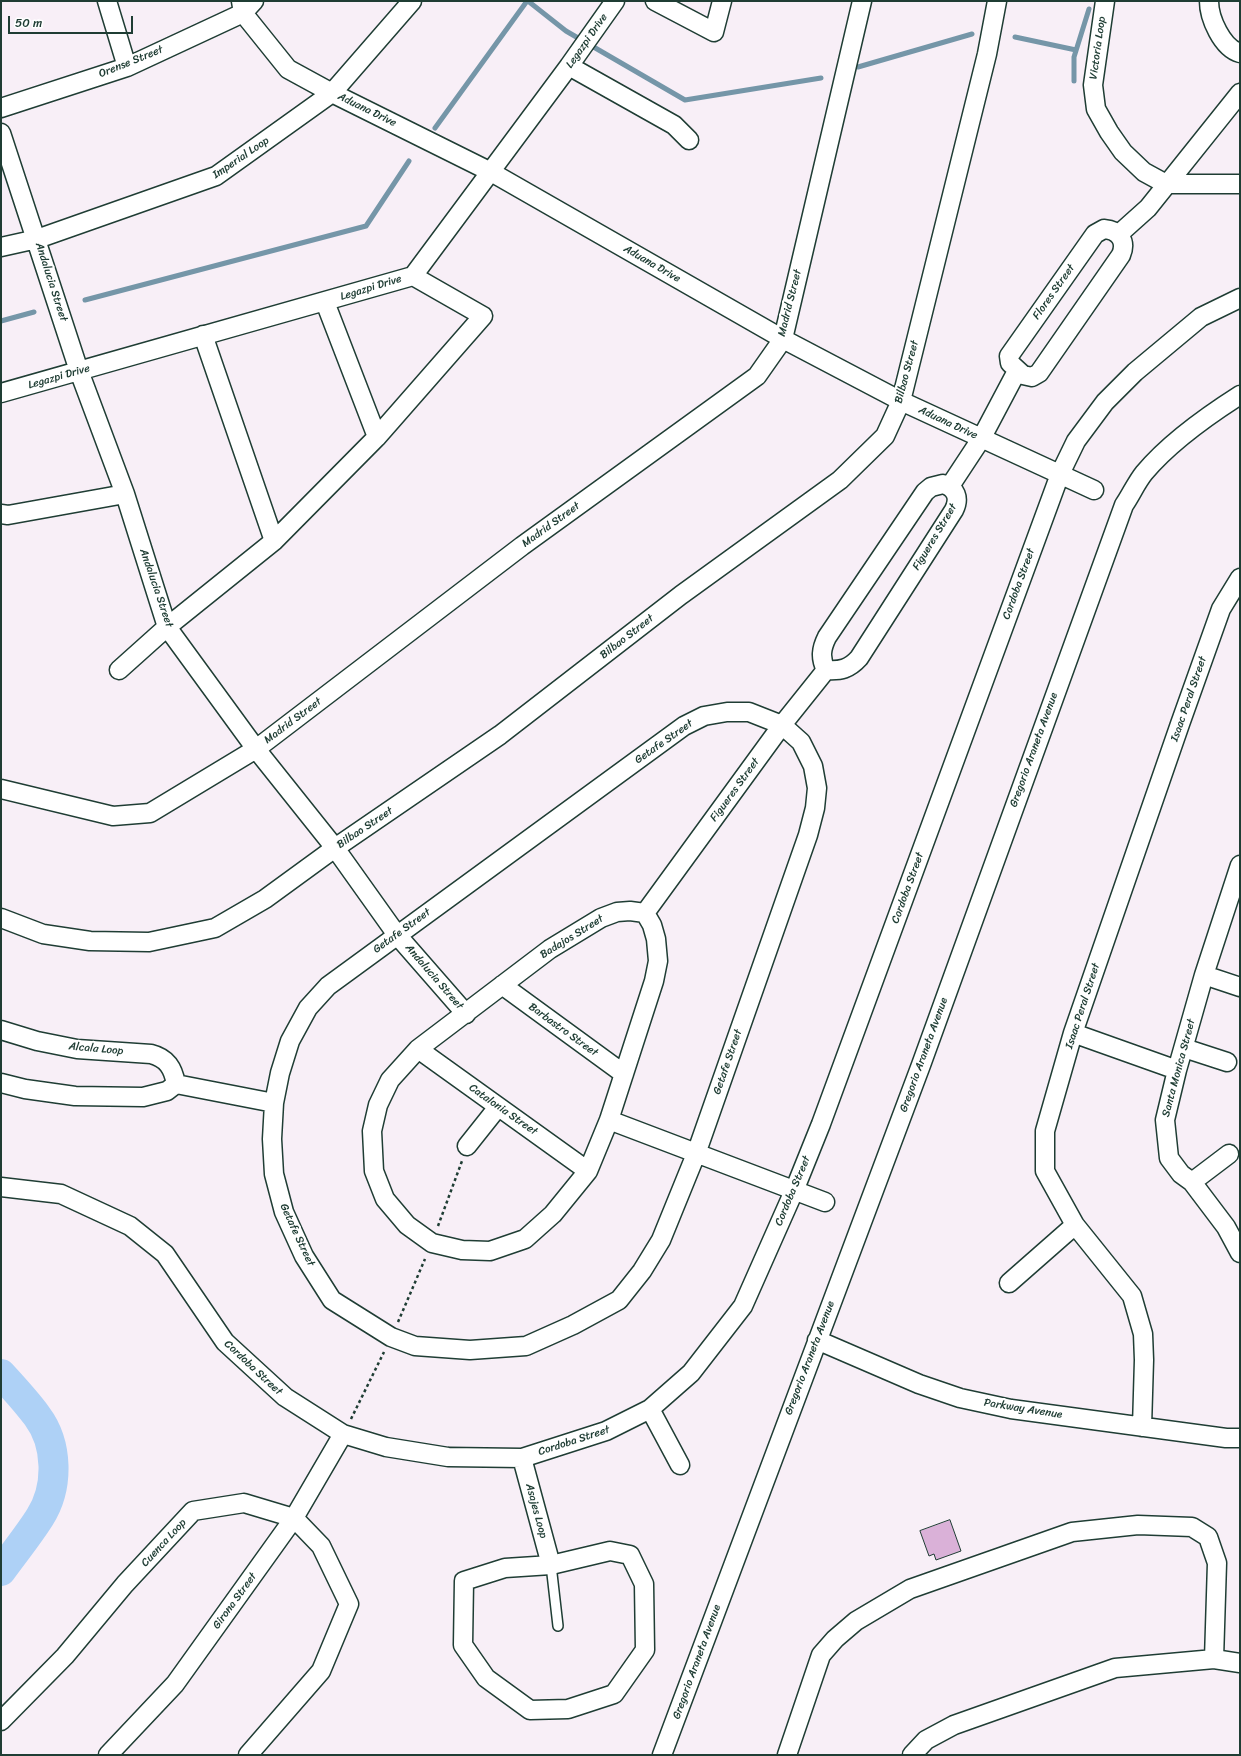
<!DOCTYPE html>
<html>
<head>
<meta charset="utf-8">
<style>
	body { margin:0 }
	#map { position:relative; width:1241px; height:1756px; overflow:hidden; background:#f8eff7; font-family:Sriracha,sans-serif }
	canvas { display:block }
	.frame { position:absolute; inset:0; border:2px solid #1f3d34; pointer-events:none }
	.scale { position:absolute; left:8px; top:16px; width:125px; height:18px; box-sizing:border-box; border:2px solid #1f3d34; border-top:0; padding-left:5px; font-size:12px; line-height:14px; white-space:nowrap; color:#1f3d34; -webkit-text-stroke:3px #fff; paint-order:stroke }
</style>
</head>
<body>
<div id="map">
<canvas width="1241" height="1756"></canvas>
<div class="frame"></div>
<div class="scale">50 m</div>
</div>
<script>
const ctx = document.querySelector('canvas').getContext('2d');
ctx.lineJoin = 'round';
function trace(path, color, width, dash) { ctx.strokeStyle = color; ctx.lineWidth = width; ctx.lineCap = dash ? 'butt' : 'round'; ctx.setLineDash(dash || []); ctx.stroke(path); }
function fillPath(path, color) { ctx.fillStyle = color; ctx.fill(path, 'evenodd'); }
function drawText(font, color, halo, rows, align = 'center') {
  ctx.font = font + ' Sriracha,sans-serif'; ctx.lineWidth = 4; ctx.setLineDash([]); ctx.textBaseline = 'middle'; ctx.strokeStyle = halo; ctx.fillStyle = color; for (const [text, x, y, turn = 0] of rows) {
    ctx.save(); ctx.translate(x, y); ctx.rotate((+turn || 0) * Math.PI / 180); ctx.textAlign = isNaN(turn) ? turn : align; if (halo) ctx.strokeText(text, 0, 0); ctx.fillText(text, 0, 0); ctx.restore();
  }
}
trace(new Path2D(`
	M 528,1 L 566,31 L 685,100 L 821,78
	M 1015,37 L 1076,50
	M 858,67 L 972,34
	M 1074,81 L 1074,57 L 1089,9
	M 435,128 L 527,1
	M 85,300 L 366,226 L 409,161
	M 1,321 L 34,312`), '#7596a8', 5);
trace(new Path2D(`
	M 1,1374 C 13,1387 26,1401 37,1416 C 58,1444 59,1487 40,1517 C 28,1536 14,1553 1,1571`), '#aed1f6', 30);
const building = new Path2D(`
	M 950,1520 L 961,1551 L 936,1560 L 934,1554 L 929,1556 L 920,1531 Z`);
fillPath(building, '#dab1d8');
trace(building, '#1f3d34', 1);
const service = new Path2D(`
	M 551,1565 L 558,1626`);
const minor = new Path2D(`
	M 107,1 L 127,67
	M 241,1 L 243,13 L 288,69 L 332,93 L 491,172 L 783,339 L 901,401 L 1094,490
	M 655,1 L 714,32 L 722,1
	M 1105,1 L 1093,85 L 1096,109 L 1109,132 L 1123,152 L 1144,172 L 1166,184 L 1240,184
	M 1209,1 C 1209,18 1222,48 1240,53
	M 569,66 L 674,125 L 689,140
	M 1,108 L 127,67 L 243,13 L 254,1
	M 1,133 L 79,371 L 125,494 L 167,627 L 256,749 L 335,848 L 397,935 L 466,1014
	M 1104,229 C 1119,230 1127,241 1121,255 L 1039,373 L 1032,377 L 1023,375 L 1010,363 L 1009,356 L 1095,234 Z
	M 1119,234 L 1148,208 L 1240,93
	M 1,247 L 37,239 L 216,176 L 332,93 L 412,1
	M 325,302 L 377,437
	M 203,335 L 274,541
	M 1,393 L 413,276 L 569,66 L 615,1
	M 943,484 C 956,488 960,498 954,510 L 859,658 C 849,669 841,671 826,670 C 820,658 821,649 827,637 L 925,492 L 931,487 Z
	M 950,486 L 981,439 L 1017,371
	M 1,514 L 8,515 L 125,494
	M 119,670 L 167,627 L 274,541 L 377,437 L 483,316 L 413,276
	M 727,712 L 749,712 L 782,725 L 801,742 L 813,766 L 817,788 L 815,808 L 808,835 L 696,1154 L 661,1240 L 642,1271 L 619,1300 L 573,1325 L 526,1346 L 470,1350 L 415,1346 L 391,1337 L 332,1300 L 304,1256 L 284,1212 L 274,1174 L 272,1139 L 274,1103 L 280,1073 L 290,1041 L 308,1008 L 328,986 L 684,726 L 704,716 Z
	M 1,789 L 113,816 L 150,813 L 256,749 L 522,546 L 757,376 L 783,339 L 862,1
	M 1240,865 L 1204,975 L 1177,1070 L 1165,1120 L 1169,1158 L 1181,1174 L 1192,1182 L 1226,1227 L 1240,1253
	M 630,911 L 645,913 L 652,925 L 656,939 L 658,961 L 654,981 L 609,1120 L 588,1171 L 553,1214 L 525,1239 L 490,1251 L 462,1250 L 432,1243 L 407,1225 L 385,1199 L 374,1171 L 372,1131 L 378,1105 L 390,1080 L 418,1049 L 550,949 L 601,918 L 617,912 Z
	M 645,913 L 782,725 L 826,670
	M 1,918 L 43,934 L 90,941 L 149,942 L 215,928 L 265,899 L 335,848 L 500,735 L 681,595 L 840,480 L 885,436 L 901,401 L 987,54 L 997,1
	M 1204,975 L 1240,987
	M 502,985 L 624,1074
	M 1,1030 L 37,1041 L 77,1049 L 151,1054 C 167,1058 173,1068 176,1084
	M 1073,1033 L 1177,1070
	M 1184,1048 L 1227,1062
	M 418,1049 L 588,1171
	M 1,1083 L 25,1089 L 75,1096 L 143,1097 L 167,1091 L 176,1084 L 274,1103
	M 609,1120 L 825,1202
	M 467,1146 L 498,1107
	M 1192,1182 L 1229,1154
	M 1,1187 L 61,1194 L 130,1226 L 165,1254 L 225,1342 L 285,1397 L 343,1434 L 386,1447 L 448,1457 L 522,1458 L 606,1431 L 650,1409 L 691,1373 L 743,1306 L 794,1191 L 821,1124 L 1060,474 L 1076,441 L 1105,402 L 1135,372 L 1201,317 L 1240,298
	M 1009,1283 L 1075,1225
	M 817,1340 L 919,1384 L 960,1398 L 1011,1409 L 1226,1438 L 1240,1438
	M 650,1409 L 680,1465
	M 1142,1427 L 1144,1360 L 1143,1334 L 1132,1296 L 1075,1225 L 1045,1171 L 1045,1131 L 1073,1033 L 1180,724 L 1221,609 L 1240,578
	M 522,1458 L 551,1565
	M 610,1551 L 630,1555 L 644,1584 L 645,1650 L 614,1694 L 568,1709 L 530,1710 L 486,1678 L 463,1645 L 464,1581 L 505,1568 L 551,1565 Z
	M 1,1721 L 65,1656 L 125,1584 L 193,1511 L 244,1503 L 294,1518 L 321,1546 L 349,1604 L 321,1671 L 248,1755
	M 108,1755 L 175,1684 L 294,1518 L 343,1434
	M 662,1755 L 921,1065 L 1124,505 C 1131,495 1136,483 1144,473 C 1169,443 1207,416 1240,395
	M 787,1755 L 821,1655 L 835,1639 L 856,1621 L 910,1589 L 1072,1532 L 1138,1525 L 1192,1527 L 1208,1537 L 1217,1563 L 1214,1659
	M 912,1755 L 926,1740 L 954,1725 L 1115,1668 L 1214,1659 L 1240,1663`);
trace(service, '#1f3d34', 12);
trace(minor, '#1f3d34', 21);
trace(new Path2D(`
	M 438,1226 L 462,1161
	M 398,1322 L 425,1259
	M 351,1419 L 384,1352`), '#1f3d34', 2.5, [3, 3]);
trace(service, '#fff', 9);
trace(minor, '#fff', 18);
drawText('11px', '#1f3d34', '#fff', [
	["Legazpi Drive",587,41,-55],
	["Victoria Loop",1098,48,-82],
	["Orense Street",131,62,-22],
	["Aduana Drive",367,110,26],
	["Imperial Loop",241,158,-34],
	["Aduana Drive",652,264,30],
	["Andalucia Street",51,282,72],
	["Legazpi Drive",371,288,-17],
	["Flores Street",1054,292,-55],
	["Madrid Street",790,303,-76],
	["Bilbao Street",907,372,-75],
	["Legazpi Drive",59,377,-16],
	["Aduana Drive",948,423,25],
	["Madrid Street",551,525,-36],
	["Figueres Street",935,537,-59],
	["Cordoba Street",1019,584,-70],
	["Andalucia Street",156,588,71],
	["Bilbao Street",627,637,-38],
	["Isaac Peral Street",1189,699,-71],
	["Madrid Street",293,721,-37],
	["Getafe Street",664,742,-35],
	["Gregorio Araneta Avenue",1034,750,-70],
	["Figueres Street",735,790,-54],
	["Bilbao Street",365,828,-34],
	["Cordoba Street",908,888,-70],
	["Getafe Street",402,931,-36],
	["Badajos Street",572,937,-32],
	["Andalucia Street",434,977,49],
	["Isaac Peral Street",1083,1006,-72],
	["Barbastro Street",563,1030,36],
	["Alcala Loop",96,1049,5],
	["Gregorio Araneta Avenue",924,1055,-70],
	["Getafe Street",728,1062,-71],
	["Santa Monica Street",1179,1068,-75],
	["Catalonia Street",503,1110,35],
	["Cordoba Street",793,1191,-67],
	["Getafe Street",297,1235,65],
	["Gregorio Araneta Avenue",810,1358,-69],
	["Cordoba Street",253,1368,43],
	["Parkway Avenue",1023,1409,9],
	["Cordoba Street",574,1441,-18],
	["Asajes Loop",536,1511,75],
	["Cuenca Loop",164,1543,-47],
	["Girona Street",235,1601,-54],
	["Gregorio Araneta Avenue",697,1662,-70]
]);
</script>
</body>
</html>
